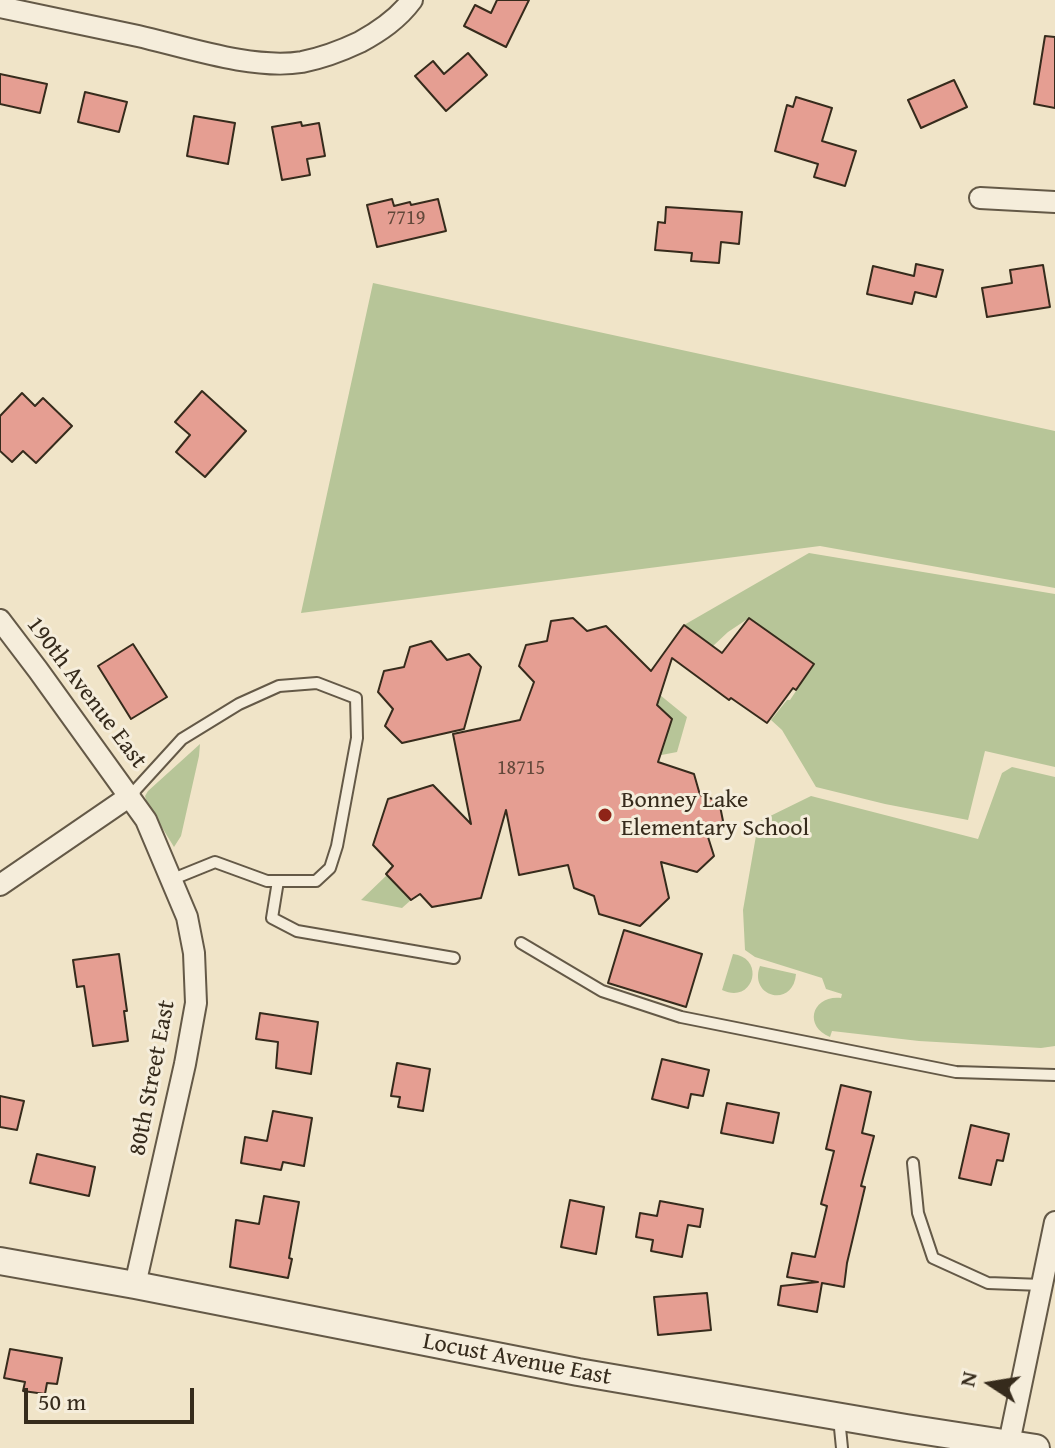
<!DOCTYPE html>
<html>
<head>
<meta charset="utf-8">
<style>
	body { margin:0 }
	#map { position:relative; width:1055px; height:1448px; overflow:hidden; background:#f0e4c8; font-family:"Gentium Book Plus",serif }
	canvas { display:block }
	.north { position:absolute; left:951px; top:1344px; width:80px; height:80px; -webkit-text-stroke:6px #f5eddb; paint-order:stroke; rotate:282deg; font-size:22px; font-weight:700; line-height:32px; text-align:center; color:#362b1c }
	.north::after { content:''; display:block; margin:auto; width:28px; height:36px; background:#362b1c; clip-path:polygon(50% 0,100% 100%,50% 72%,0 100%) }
	.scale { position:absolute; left:24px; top:1388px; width:170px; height:36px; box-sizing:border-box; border:4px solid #362b1c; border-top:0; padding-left:10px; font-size:24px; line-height:28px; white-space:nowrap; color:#362b1c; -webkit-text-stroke:6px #f5eddb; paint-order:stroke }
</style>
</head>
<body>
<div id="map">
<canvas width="1055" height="1448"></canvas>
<div class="north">N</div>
<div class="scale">50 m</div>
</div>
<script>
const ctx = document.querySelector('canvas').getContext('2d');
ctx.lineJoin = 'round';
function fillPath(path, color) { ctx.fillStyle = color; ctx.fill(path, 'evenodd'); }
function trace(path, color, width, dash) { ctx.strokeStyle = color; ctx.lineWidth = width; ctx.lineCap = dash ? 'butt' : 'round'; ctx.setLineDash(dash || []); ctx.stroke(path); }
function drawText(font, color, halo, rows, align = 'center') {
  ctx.font = font + ' "Gentium Book Plus",serif'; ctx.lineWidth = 6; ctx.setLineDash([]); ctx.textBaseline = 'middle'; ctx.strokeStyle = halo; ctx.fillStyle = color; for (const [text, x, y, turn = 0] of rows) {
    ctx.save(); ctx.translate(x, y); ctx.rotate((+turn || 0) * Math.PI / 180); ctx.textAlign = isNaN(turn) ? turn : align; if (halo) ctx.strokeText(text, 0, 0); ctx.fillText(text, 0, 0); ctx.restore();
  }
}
fillPath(new Path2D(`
	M 373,283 L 1055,431 L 1055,588 L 820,546 L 301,613 Z
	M 809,553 L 1055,594 L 1055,767 L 985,751 L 968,820 L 885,804 L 816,787 L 782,730 L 771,720 L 787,700 L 790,700 L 814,664 L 786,644 L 769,667 L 776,638 L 749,618 L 728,632 L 713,646 L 684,625 Z
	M 660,695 L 687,717 L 677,752 L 651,757 L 672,719 L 657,705 Z
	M 200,744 L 199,756 L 181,836 L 174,847 L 147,803 L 145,796 L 148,791 Z
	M 1012,767 L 1055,777 L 1055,1046 L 1041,1048 L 919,1041 L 832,1031 L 830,1037 C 803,1026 812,995 841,998 L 842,994 L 826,989 L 822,978 L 755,957 L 745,950 L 743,910 L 757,830 L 762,831 L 764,826 L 758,824 L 758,822 L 811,796 L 978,839 L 1002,773 Z
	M 387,875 L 411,900 L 402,908 L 361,900 Z
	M 733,954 C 766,958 754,1005 722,990 Z
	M 760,966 L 796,974 C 793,1009 748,997 760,966 Z`), '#b7c598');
const building = new Path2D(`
	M 497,0 L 529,0 L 506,47 L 464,26 L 475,5 L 491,13 Z
	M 1045,36 L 1055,37 L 1055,108 L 1034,104 Z
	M 468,53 L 487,75 L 446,111 L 415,76 L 433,61 L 444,74 Z
	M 0,74 L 47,84 L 40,113 L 0,104 Z
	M 954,80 L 967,107 L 921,128 L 908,100 Z
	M 85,92 L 127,102 L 119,132 L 78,122 Z
	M 796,97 L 832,108 L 822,141 L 856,151 L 845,186 L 814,177 L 818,164 L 775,151 L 787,105 L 793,107 Z
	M 194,116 L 235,123 L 228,164 L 187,156 Z
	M 301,122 L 302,126 L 319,123 L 325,156 L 307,159 L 310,175 L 282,180 L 272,127 Z
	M 392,199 L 394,206 L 410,202 L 411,205 L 438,199 L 446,231 L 377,247 L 367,205 Z
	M 666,207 L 742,212 L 739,244 L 721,242 L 719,263 L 691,261 L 692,253 L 655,250 L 658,222 L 665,223 Z
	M 916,264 L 943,270 L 936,297 L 915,292 L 912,304 L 867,294 L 873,266 L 914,276 Z
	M 1043,265 L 1050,307 L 987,317 L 982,288 L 1012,283 L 1010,270 Z
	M 202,391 L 246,431 L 205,477 L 176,452 L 190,435 L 175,422 Z
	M 22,393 L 35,406 L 43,398 L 72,426 L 36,463 L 23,451 L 12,462 L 0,451 L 0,416 Z
	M 573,618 L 587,631 L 606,626 L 651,671 L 684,625 L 722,653 L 749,618 L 814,664 L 796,690 L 793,688 L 767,723 L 731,698 L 729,700 L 672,658 L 657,705 L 672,719 L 658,762 L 694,774 L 700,795 L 719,801 L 723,821 L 708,837 L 714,856 L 697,872 L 661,862 L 669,898 L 640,926 L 599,914 L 594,896 L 574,888 L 568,865 L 519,875 L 506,810 L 481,898 L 432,907 L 420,894 L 411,900 L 386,874 L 393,866 L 373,845 L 388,799 L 433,785 L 471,824 L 453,734 L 520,720 L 534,682 L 519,666 L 526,645 L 547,641 L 551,621 Z
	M 431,641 L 447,660 L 469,654 L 481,667 L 464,729 L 402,743 L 385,726 L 393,709 L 378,692 L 384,671 L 404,667 L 410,647 Z
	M 133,644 L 167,697 L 131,719 L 98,666 Z
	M 624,930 L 702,954 L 686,1007 L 608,983 Z
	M 119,954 L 127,1011 L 124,1011 L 128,1041 L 93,1046 L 84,986 L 77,987 L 73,960 Z
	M 260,1013 L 318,1022 L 311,1074 L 276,1068 L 278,1042 L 256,1039 Z
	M 662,1059 L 709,1070 L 703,1096 L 691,1094 L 688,1108 L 652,1099 Z
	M 397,1063 L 430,1069 L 423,1111 L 398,1107 L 400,1097 L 391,1096 Z
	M 841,1085 L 871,1092 L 862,1133 L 874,1136 L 861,1186 L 865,1187 L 847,1263 L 844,1287 L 822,1283 L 817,1312 L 778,1305 L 781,1286 L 818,1282 L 787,1277 L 792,1253 L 815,1257 L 827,1206 L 821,1204 L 834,1151 L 826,1149 Z
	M 0,1096 L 24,1101 L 17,1130 L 0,1127 Z
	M 727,1103 L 779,1113 L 773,1143 L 721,1133 Z
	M 273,1111 L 312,1118 L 304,1166 L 283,1162 L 281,1170 L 241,1163 L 245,1137 L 267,1141 Z
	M 971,1125 L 1009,1134 L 1003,1161 L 997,1160 L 991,1185 L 959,1178 Z
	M 37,1154 L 95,1167 L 89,1196 L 30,1183 Z
	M 264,1196 L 299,1202 L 289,1258 L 292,1259 L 288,1278 L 230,1267 L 236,1220 L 259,1224 Z
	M 570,1200 L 604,1207 L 596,1254 L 561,1247 Z
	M 660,1201 L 703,1209 L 700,1227 L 688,1225 L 682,1257 L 651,1251 L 653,1240 L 636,1237 L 640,1213 L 657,1216 Z
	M 707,1293 L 711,1330 L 658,1335 L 654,1297 Z
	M 10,1349 L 62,1358 L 57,1384 L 47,1383 L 45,1394 L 23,1391 L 25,1382 L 4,1378 Z`);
fillPath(building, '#e59e92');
trace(building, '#362b1c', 2);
const service = new Path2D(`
	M 130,796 L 182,739 L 239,704 L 279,686 L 317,683 L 356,698 L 357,738 L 337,846 L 330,868 L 316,881 L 267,881 L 215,862 L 173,879
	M 278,881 L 272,918 L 297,931 L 454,958
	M 521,943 L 602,991 L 681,1017 L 956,1072 L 1055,1075
	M 913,1163 L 918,1213 L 933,1258 L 988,1283 L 1042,1285
	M 839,1418 L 842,1448`);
const minor = new Path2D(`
	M 0,7 C 46,17 92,26 138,36 C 186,47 253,70 302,62 C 322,58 341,51 360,42 C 380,31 398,19 412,0
	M 980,198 L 1055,202
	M 0,620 L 38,670 L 146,820 L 187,917 L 194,953 L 196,1003 L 185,1064 L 135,1285
	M 0,885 L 130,796
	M 1009,1443 L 1055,1222`);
const tertiary = new Path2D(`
	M 0,1261 L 135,1285 L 578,1372 L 906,1428 L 1036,1448`);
trace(service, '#645947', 14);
trace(minor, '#645947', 24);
trace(tertiary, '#645947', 30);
trace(service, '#f5eddb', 10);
trace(minor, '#f5eddb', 20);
trace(tertiary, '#f5eddb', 26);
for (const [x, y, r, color] of [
	[605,815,8,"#8f2418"]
]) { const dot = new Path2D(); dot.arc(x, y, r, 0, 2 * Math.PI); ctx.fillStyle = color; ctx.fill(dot); trace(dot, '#f5eddb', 3); }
drawText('20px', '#62483a', null, [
	["7719",406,219],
	["18715",521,769]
]);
drawText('24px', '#362b1c', '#f5eddb', [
	["190th Avenue East",86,693,53],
	["80th Street East",153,1078,-79],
	["Locust Avenue East",517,1360,11]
]);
drawText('24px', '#362b1c', '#f5eddb', [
	["Bonney Lake",621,801],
	["Elementary School",621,829]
], 'left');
</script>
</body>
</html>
